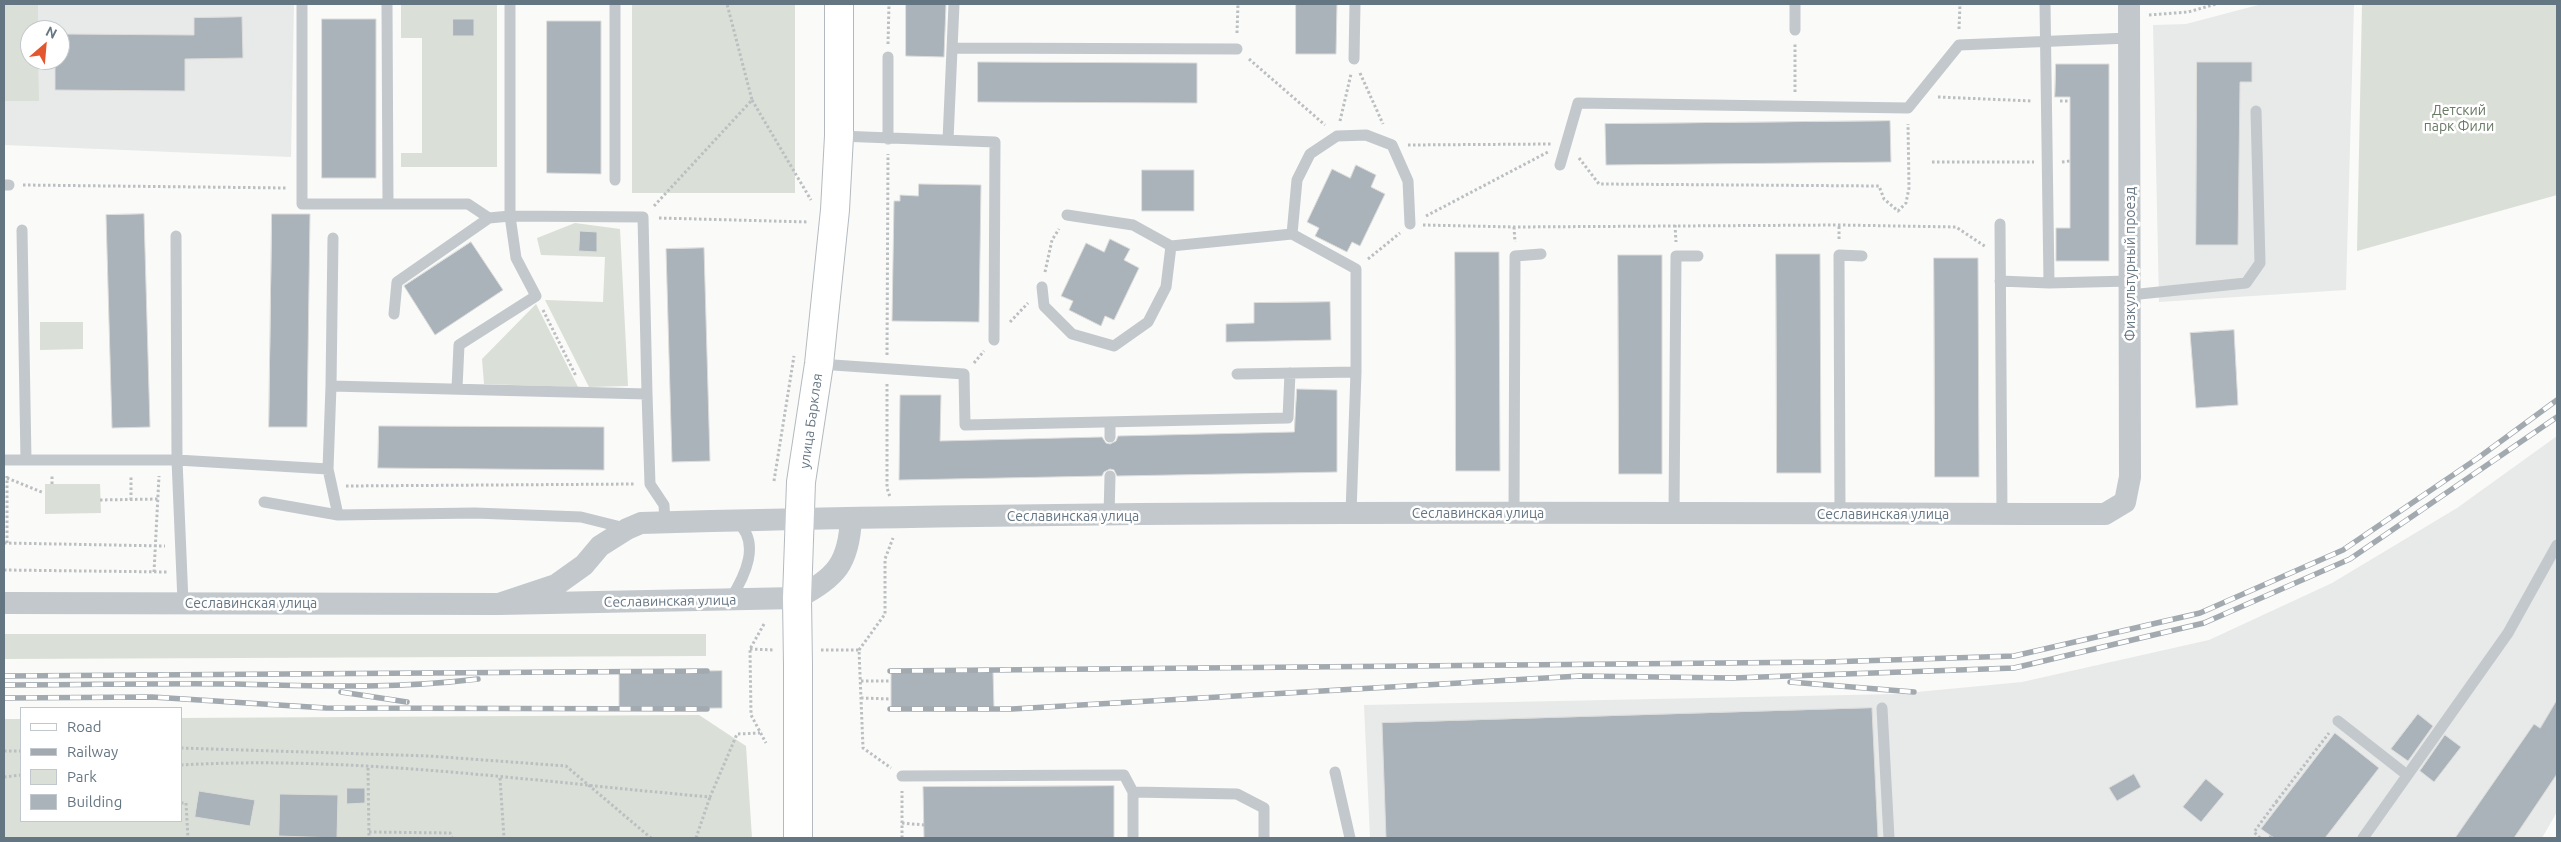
<!DOCTYPE html>
<html>
<head>
<meta charset="utf-8">
<style>
	body { margin:0 }
	#map { position:relative; width:2561px; height:842px; overflow:hidden; background:#fafaf8; font-family:Ubuntu,sans-serif }
	canvas { display:block }
	.frame { position:absolute; inset:0; border:5px solid #657683; pointer-events:none }
	.legend { position:absolute; left:20px; top:707px; width:162px; height:115px; box-sizing:border-box; background:#fff; border:1px solid #c1c8cd; margin:0; padding:6px 9px; list-style:none; font-size:15px; color:#657683 }
	.legend li { display:flex; align-items:center; gap:10px; height:25px }
	.legend b { width:25px; border:1px solid #c1c8cd }
	.north { position:absolute; left:20px; top:20px; width:50px; height:50px; box-sizing:border-box; background:#fff; border:1px solid #c1c8cd; border-radius:50%; rotate:27deg; font-size:14px; font-weight:700; line-height:20px; text-align:center; color:#657683 }
	.north::after { content:''; display:block; margin:auto; width:18px; height:22px; background:#e4572e; clip-path:polygon(50% 0,100% 100%,50% 72%,0 100%) }
</style>
</head>
<body>
<div id="map">
<canvas width="2561" height="842"></canvas>
<div class="frame"></div>
<ul class="legend">
<li><b style="height:6px;background:#fff"></b>Road</li>
<li><b style="height:6px;background:#a2aab0"></b>Railway</li>
<li><b style="height:14px;background:#dadfd7"></b>Park</li>
<li><b style="height:14px;background:#aab3b9"></b>Building</li>
</ul>
<div class="north">N</div>
</div>
<script>
const ctx = document.querySelector('canvas').getContext('2d');
ctx.lineJoin = 'round';
function fillPath(path, color) { ctx.fillStyle = color; ctx.fill(path, 'evenodd'); }
function trace(path, color, width, dash) { ctx.strokeStyle = color; ctx.lineWidth = width; ctx.lineCap = dash ? 'butt' : 'round'; ctx.setLineDash(dash || []); ctx.stroke(path); }
function drawText(font, color, halo, rows, align = 'center') {
  ctx.font = font + ' Ubuntu,sans-serif'; ctx.lineWidth = 5; ctx.setLineDash([]); ctx.textBaseline = 'middle'; ctx.strokeStyle = halo; ctx.fillStyle = color; for (const [text, x, y, turn = 0] of rows) {
    ctx.save(); ctx.translate(x, y); ctx.rotate((+turn || 0) * Math.PI / 180); ctx.textAlign = isNaN(turn) ? turn : align; if (halo) ctx.strokeText(text, 0, 0); ctx.fillText(text, 0, 0); ctx.restore();
  }
}
fillPath(new Path2D(`
	M 4,4 L 294,4 L 291,157 L 4,145 ZM 30,30 L 60,30 L 60,60 L 30,60 Z
	M 2262,4 L 2354,4 L 2346,290 L 2159,302 L 2153,25 L 2186,24 Z
	M 2557,436 L 2557,812 L 2542,838 L 1370,838 L 1364,705 L 1896,694 L 2022,682 L 2209,640 L 2332,583 L 2457,508 Z`), '#e8e9e9');
fillPath(new Path2D(`
	M 4,4 L 38,4 L 38,30 L 30,30 L 30,60 L 38,60 L 39,101 L 4,101 Z
	M 2362,4 L 2557,4 L 2557,195 L 2357,251 Z
	M 401,5 L 497,5 L 497,167 L 401,167 L 401,153 L 422,153 L 422,38 L 401,38 Z
	M 632,5 L 795,5 L 795,193 L 632,193 Z
	M 575,223 L 620,229 L 628,386 L 589,387 L 545,300 L 603,302 L 605,257 L 541,255 L 537,238 Z
	M 536,304 L 578,387 L 484,384 L 482,359 Z
	M 40,322 L 83,322 L 83,349 L 40,350 Z
	M 45,484 L 100,484 L 101,513 L 45,514 Z
	M 4,634 L 706,634 L 706,656 L 4,659 Z
	M 699,715 L 746,746 L 752,838 L 4,838 L 4,719 L 21,719 L 21,821 L 181,821 L 181,718 Z`), '#dadfd7');
const building = new Path2D(`
	M 906,4 L 946,4 L 944,57 L 906,56 Z
	M 1296,4 L 1337,4 L 1336,54 L 1296,54 Z
	M 242,17 L 243,58 L 185,59 L 185,91 L 55,90 L 55,60 L 60,60 L 60,34 L 194,35 L 194,18 Z
	M 322,19 L 376,19 L 376,178 L 322,178 Z
	M 453,19 L 474,19 L 474,36 L 453,36 Z
	M 547,21 L 601,21 L 601,174 L 547,173 Z
	M 978,62 L 1197,63 L 1197,103 L 978,102 Z
	M 2197,62 L 2252,62 L 2252,82 L 2240,82 L 2238,245 L 2196,245 Z
	M 2056,64 L 2109,64 L 2109,261 L 2056,261 L 2056,228 L 2070,228 L 2070,97 L 2055,97 Z
	M 1890,121 L 1891,162 L 1606,165 L 1605,124 Z
	M 1356,165 L 1376,175 L 1371,187 L 1385,194 L 1360,246 L 1352,242 L 1347,252 L 1315,236 L 1319,228 L 1307,222 L 1332,169 L 1350,178 Z
	M 1142,170 L 1194,170 L 1194,211 L 1142,211 Z
	M 919,184 L 981,185 L 979,322 L 892,321 L 894,201 L 900,201 L 900,195 L 918,196 Z
	M 144,214 L 150,427 L 112,428 L 106,215 Z
	M 272,214 L 310,214 L 307,427 L 269,427 Z
	M 580,231 L 597,232 L 597,252 L 579,251 Z
	M 1110,239 L 1130,249 L 1124,260 L 1139,268 L 1114,320 L 1105,316 L 1101,326 L 1069,310 L 1073,301 L 1061,296 L 1086,243 L 1104,252 Z
	M 471,242 L 503,290 L 435,335 L 404,286 Z
	M 704,248 L 710,461 L 672,462 L 666,249 Z
	M 1455,252 L 1499,252 L 1500,471 L 1456,471 Z
	M 1776,254 L 1820,254 L 1821,473 L 1777,473 Z
	M 1618,255 L 1662,255 L 1662,474 L 1619,474 Z
	M 1934,258 L 1978,258 L 1979,477 L 1935,477 Z
	M 1330,302 L 1331,340 L 1226,342 L 1226,324 L 1254,323 L 1254,303 Z
	M 2234,330 L 2238,405 L 2196,408 L 2190,333 Z
	M 1297,389 L 1337,390 L 1337,472 L 1117,476 L 1114,470 L 1110,469 L 1104,472 L 1102,476 L 899,480 L 900,395 L 941,395 L 940,441 L 1102,437 L 1106,443 L 1110,444 L 1116,441 L 1118,436 L 1294,432 Z
	M 379,426 L 604,427 L 604,470 L 378,468 Z
	M 722,671 L 722,708 L 619,709 L 619,672 Z
	M 993,671 L 994,708 L 891,709 L 891,672 Z
	M 2557,700 L 2557,774 L 2514,838 L 2455,838 L 2534,724 L 2540,728 Z
	M 1872,708 L 1878,838 L 1386,838 L 1382,723 Z
	M 2418,714 L 2433,726 L 2408,761 L 2391,749 Z
	M 2335,733 L 2379,768 L 2325,838 L 2274,838 L 2261,829 Z
	M 2445,735 L 2461,747 L 2434,782 L 2420,771 Z
	M 2134,774 L 2141,787 L 2117,801 L 2109,788 Z
	M 2206,779 L 2224,794 L 2201,822 L 2183,807 Z
	M 1114,786 L 1114,838 L 924,838 L 923,787 Z
	M 347,788 L 365,788 L 365,803 L 347,804 Z
	M 199,791 L 255,800 L 250,826 L 195,817 Z
	M 280,794 L 338,795 L 337,838 L 279,836 Z`);
fillPath(building, '#aab3b9');
trace(building, '#dcdcda', 1);
const secondary = new Path2D(`
	M 798,665 L 797,598 L 801,482 L 819,364 L 835,210 L 839,136 L 839,4
	M 798,715 L 798,838`);
trace(secondary, '#b3babf', 30);
trace(new Path2D(`
	M 2149,15 L 2188,12 L 2216,4
	M 1959,29 L 1960,4
	M 1237,33 L 1238,4
	M 888,44 L 889,4
	M 1249,59 L 1325,125
	M 1360,73 L 1383,124
	M 1795,92 L 1795,43
	M 1938,97 L 2032,101
	M 752,100 L 811,200
	M 2060,101 L 2070,101
	M 1340,121 L 1351,74
	M 1408,145 L 1552,144
	M 1579,158 L 1599,184 L 1879,186 L 1884,199 L 1898,211 L 1906,203 L 1909,188 L 1908,124
	M 1932,162 L 2034,162
	M 2062,162 L 2070,161
	M 23,185 L 286,188
	M 654,206 L 752,100 L 727,4
	M 1426,216 L 1548,152
	M 659,218 L 809,222
	M 1423,225 L 1514,227 L 1839,225 L 1956,227 L 1986,247
	M 1675,225 L 1676,242
	M 1514,227 L 1515,242
	M 1839,239 L 1839,225
	M 1368,259 L 1400,233
	M 1045,272 L 1052,240 L 1059,229
	M 543,310 L 576,376
	M 1010,322 L 1028,303
	M 887,355 L 888,154
	M 974,363 L 984,351
	M 887,384 L 887,488 L 890,497
	M 7,478 L 44,493
	M 774,481 L 794,356
	M 52,484 L 52,476
	M 346,486 L 635,484
	M 100,500 L 158,499
	M 131,500 L 131,476
	M 4,543 L 165,546
	M 7,543 L 7,476
	M 4,570 L 168,572
	M 154,572 L 159,476
	M 764,624 L 750,649 L 751,715 L 766,743
	M 750,649 L 775,650
	M 821,650 L 859,650 L 863,748 L 891,768
	M 859,650 L 885,614 L 885,559 L 893,538
	M 861,681 L 890,681
	M 861,698 L 890,699
	M 181,748 L 429,756 L 566,766 L 651,838
	M 4,751 L 21,751
	M 181,765 C 354,755 538,782 710,797 L 737,734 L 760,733
	M 368,768 L 369,838
	M 4,777 L 21,775
	M 500,778 L 504,838
	M 2276,802 L 2329,733
	M 181,803 L 186,803 L 188,838
	M 902,823 L 924,825
	M 369,832 L 450,833 L 452,838
	M 696,838 L 710,797
	M 902,838 L 902,791
	M 2260,838 L 2254,832 L 2276,802 L 2279,805
	M 2270,838 L 2271,836`), '#bbbfc2', 3, [2.5, 2.5]);
trace(new Path2D(`
	M 302,4 L 302,204 L 388,204
	M 387,4 L 388,204 L 468,204 L 489,218
	M 510,4 L 510,216 L 643,217 L 647,394
	M 615,4 L 615,180
	M 1795,4 L 1795,30
	M 2045,4 L 2049,283
	M 953,48 L 1237,49
	M 1354,59 L 1355,4
	M 839,136 L 995,142 L 994,340
	M 888,139 L 888,57
	M 948,140 L 954,4
	M 1560,165 L 1578,103 L 1908,108 L 1959,45 L 2129,38
	M 4,185 L 9,185
	M 1067,215 L 1133,225 L 1171,246 L 1292,234 L 1356,269 L 1356,372 L 1351,513
	M 2000,224 L 2002,514
	M 22,230 L 26,460
	M 1292,234 L 1297,180 L 1310,154 L 1337,136 L 1366,135 L 1392,145 L 1408,181 L 1410,224
	M 2000,281 L 2049,283 L 2130,281
	M 1042,287 L 1044,306 L 1072,334 L 1114,346 L 1148,322 L 1166,287 L 1171,246
	M 2130,295 L 2246,283 L 2260,263 L 2256,111
	M 394,314 L 397,282 L 489,218 L 510,216 L 516,258 L 536,296 L 459,345 L 457,388
	M 819,364 L 964,374 L 965,425 L 1288,418 L 1290,373
	M 1237,374 L 1356,372
	M 331,386 L 333,238
	M 1110,423 L 1110,437
	M 4,460 L 177,460 L 176,236
	M 328,469 L 338,515 L 475,513 L 581,517 L 625,528
	M 264,502 L 338,515
	M 1514,513 L 1515,256 L 1541,254
	M 1674,514 L 1676,256 L 1698,256
	M 1840,514 L 1839,255 L 1862,256
	M 1109,516 L 1110,476
	M 730,600 C 745,576 762,542 736,521
	M 183,602 L 177,460 L 328,469 L 331,386 L 647,394 L 650,484 L 664,505 L 665,523
	M 1882,708 L 1889,838
	M 2338,721 L 2407,775
	M 1335,772 L 1350,838
	M 902,776 L 1124,775 L 1133,792 L 1133,838
	M 1133,792 L 1237,794 L 1264,808 L 1264,838
	M 2363,838 L 2508,633 L 2557,545`), '#c3c8cc', 11);
trace(new Path2D(`
	M 4,603 L 499,604 L 797,598 C 836,578 849,563 851,518
	M 499,604 L 556,585 L 584,565 L 600,546 L 627,529 L 641,523 C 1129,509 1617,513 2105,514 L 2125,502 L 2130,477 L 2129,4`), '#c3c8cc', 22);
trace(secondary, '#fff', 28);
const rail = new Path2D(`
	M 890,671 L 1827,662 L 2014,656 L 2200,613 L 2343,550 L 2478,458 L 2557,400
	M 4,676 L 707,671
	M 1790,682 L 1914,692
	M 4,685 C 81,685 158,683 236,684 C 317,686 397,689 478,679
	M 341,692 L 407,702
	M 4,698 L 152,697 L 326,708 L 707,709
	M 890,709 L 1012,709 L 1580,676 L 1733,678 L 2014,668 L 2204,623 L 2350,559 L 2557,417`);
trace(rail, '#a2aab0', 5.5);
trace(rail, '#fff', 4, [11]);
const secondaryBridge = new Path2D(`
	M 798,715 L 798,665`);
trace(secondaryBridge, '#b3babf', 30, []);
trace(secondaryBridge, '#fff', 28);
drawText('14px', '#687a64', '#fff', [
	["Детский",2459,110],
	["парк Фили",2459,126]
]);
drawText('14px', '#657683', '#fff', [
	["Физкультурный проезд",2130,264,-90],
	["улица Барклая",811,421,-82],
	["Сеславинская улица",1478,513],
	["Сеславинская улица",1883,514],
	["Сеславинская улица",1073,516],
	["Сеславинская улица",670,601,-1],
	["Сеславинская улица",251,603]
]);
</script>
</body>
</html>
